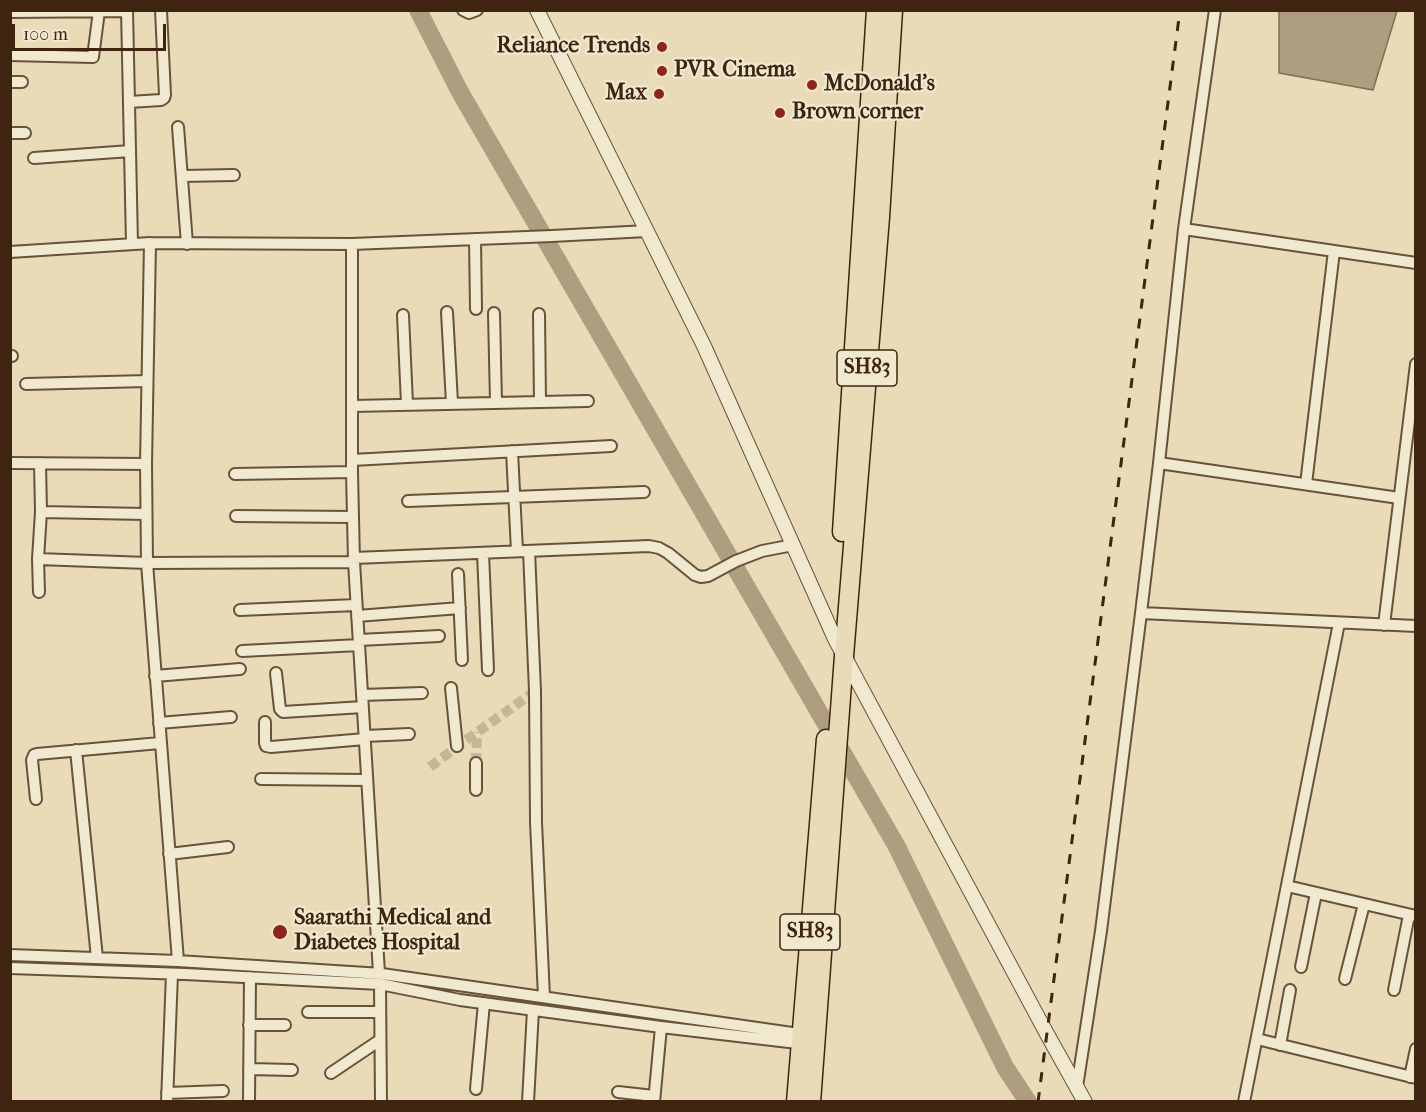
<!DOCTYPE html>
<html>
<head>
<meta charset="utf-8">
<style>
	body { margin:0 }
	#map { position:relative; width:1426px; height:1112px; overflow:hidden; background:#e9dbb7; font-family:"IM FELL French Canon",serif }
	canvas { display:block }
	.frame { position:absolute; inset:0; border:12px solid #3e2411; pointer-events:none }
	.scale { position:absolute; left:12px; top:24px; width:154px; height:27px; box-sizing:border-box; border:3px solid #3e2411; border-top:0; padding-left:8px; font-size:18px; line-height:21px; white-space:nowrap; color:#3e2411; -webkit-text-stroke:4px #f1e8d0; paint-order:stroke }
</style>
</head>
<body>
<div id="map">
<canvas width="1426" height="1112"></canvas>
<div class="frame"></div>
<div class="scale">100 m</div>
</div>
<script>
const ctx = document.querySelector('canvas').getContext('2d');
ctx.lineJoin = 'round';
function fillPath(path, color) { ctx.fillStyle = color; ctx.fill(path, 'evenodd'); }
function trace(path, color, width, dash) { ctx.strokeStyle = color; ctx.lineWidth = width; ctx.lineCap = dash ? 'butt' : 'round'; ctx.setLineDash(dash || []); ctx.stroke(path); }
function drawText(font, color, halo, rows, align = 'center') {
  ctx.font = font + ' "IM FELL French Canon",serif'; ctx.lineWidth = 4.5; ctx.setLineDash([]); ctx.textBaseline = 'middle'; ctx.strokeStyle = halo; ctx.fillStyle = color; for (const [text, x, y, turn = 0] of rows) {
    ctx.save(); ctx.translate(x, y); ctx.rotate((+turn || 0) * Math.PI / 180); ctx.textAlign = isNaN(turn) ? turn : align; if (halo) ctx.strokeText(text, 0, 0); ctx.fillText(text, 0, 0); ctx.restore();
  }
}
const water = new Path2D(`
	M 1279,11 L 1397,11 L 1373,90 L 1279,73 Z`);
fillPath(water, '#af9d7f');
trace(water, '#826d53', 1.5);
trace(new Path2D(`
	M 418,10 L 460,92 L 896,845 L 1005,1067 L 1028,1102`), '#af9d7f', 18);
trace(new Path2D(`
	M 476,763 L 477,732
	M 430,767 C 465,740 501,716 535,691`), '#c7b696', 10, [10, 5]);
const minor = new Path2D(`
	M 127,10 L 132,244
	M 463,10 L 469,13 L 477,10
	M 10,12 L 127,11
	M 10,55 L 93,57 L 99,11
	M 10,82 L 22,82
	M 129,102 L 161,100 L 164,98 L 165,95 L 161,10
	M 178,127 L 187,244
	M 10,133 L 25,133
	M 34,158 L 130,151
	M 182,176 L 234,175
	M 1184,229 L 1416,263
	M 475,239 L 476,309
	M 150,243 L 146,464 L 147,563 L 178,961
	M 352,244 L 352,472 L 354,562 L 379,973
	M 10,252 L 150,243 L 352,244 L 552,236 L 647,231
	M 447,312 L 452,403
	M 494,313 L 496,403
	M 539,314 L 540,402
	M 403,315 L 407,404
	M 10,356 L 12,356
	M 26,384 L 147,381
	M 352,406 L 588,401
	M 512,451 L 517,551
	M 352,460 L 611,446
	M 10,463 L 146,464
	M 1159,463 L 1399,498
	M 235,474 L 352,472
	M 1306,484 L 1334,251
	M 408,501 L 644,492
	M 41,512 L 146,514
	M 236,516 L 353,517
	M 529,551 L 535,691 L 536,822 L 544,997
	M 483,553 L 488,670
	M 354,558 L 649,546 L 659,548 L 668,553 L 695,575 L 701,577 L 708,576 L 736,561 L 762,551 L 793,545
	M 38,559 L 147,563 L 354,562
	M 458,574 L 462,660
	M 39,592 L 38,559 L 41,512 L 40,463
	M 240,610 L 356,605
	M 1141,613 L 1416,626
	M 357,616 L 460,608
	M 1384,625 L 1416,364
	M 359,640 L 439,636
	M 242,651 L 359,645
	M 276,673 L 280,709 L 283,712 L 363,707
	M 155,676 L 240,669
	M 451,688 L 457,746
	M 362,695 L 422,693
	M 265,722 L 265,743 L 266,746 L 271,747 L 365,739
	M 159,723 L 231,717
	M 365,736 L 409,734
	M 76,750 L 97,958
	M 261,779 L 367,780
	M 476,790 L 476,763
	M 36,799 L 32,760 L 34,755 L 37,754 L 160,743
	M 169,854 L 228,847
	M 1287,886 L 1416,916
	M 10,955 L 178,961 L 382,974 L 806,1035
	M 1301,967 L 1316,893
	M 10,968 L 185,974 L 380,984 L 460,1000 L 661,1027 L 806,1044
	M 1345,979 L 1364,904
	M 380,984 L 381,1102
	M 1394,990 L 1409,915
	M 308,1012 L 379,1012
	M 249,1025 L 285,1025
	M 1257,1039 L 1416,1078
	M 1280,1045 L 1290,990
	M 249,1069 L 292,1070
	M 331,1073 L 380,1040
	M 1410,1077 L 1416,1049
	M 1077,1087 L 1101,931 L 1141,613 L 1159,463 L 1184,229 L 1215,10
	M 476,1089 L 484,1003
	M 618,1092 L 654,1096
	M 167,1093 L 223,1091
	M 249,1101 L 250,977
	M 167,1102 L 172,974
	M 528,1102 L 533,1010
	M 654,1102 L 661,1027
	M 1244,1102 L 1339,623`);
const tertiary = new Path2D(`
	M 537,10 L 704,346 L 835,639 L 1047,1034 L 1085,1102`);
const primary = new Path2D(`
	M 842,532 L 876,10
	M 796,1102 L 826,739
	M 811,1102 L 844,656 L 880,217 L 893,10`);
trace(minor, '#69523a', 14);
trace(tertiary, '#69523a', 16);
trace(primary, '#3e2411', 21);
trace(minor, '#f1e8d0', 10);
trace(tertiary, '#f1e8d0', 14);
trace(primary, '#e9dbb7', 18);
trace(new Path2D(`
	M 1038,1102 L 1180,10`), '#3e2411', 3, [10, 10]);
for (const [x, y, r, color] of [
	[662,47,6,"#8f2418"],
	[662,71,6,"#8f2418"],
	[812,85,6,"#8f2418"],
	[659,94,6,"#8f2418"],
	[780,113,6,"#8f2418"],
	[280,932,8,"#8f2418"]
]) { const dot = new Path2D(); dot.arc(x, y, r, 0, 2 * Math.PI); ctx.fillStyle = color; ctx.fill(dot); trace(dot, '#f1e8d0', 2); }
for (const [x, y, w] of [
	[867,368,60],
	[810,932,60]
]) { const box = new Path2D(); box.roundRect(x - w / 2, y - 18, w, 36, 4.5); ctx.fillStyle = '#f1e8d0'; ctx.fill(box); trace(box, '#3e2411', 1.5); }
drawText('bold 21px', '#3e2411', null, [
	["SH83",867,368],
	["SH83",810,932]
]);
drawText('bold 22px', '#3e2411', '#f1e8d0', [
	["Reliance Trends",650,47,"right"],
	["PVR Cinema",674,71],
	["McDonald's",824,85],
	["Max",647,94,"right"],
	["Brown corner",792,113],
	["Saarathi Medical and",294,919],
	["Diabetes Hospital",294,944]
], 'left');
</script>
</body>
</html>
